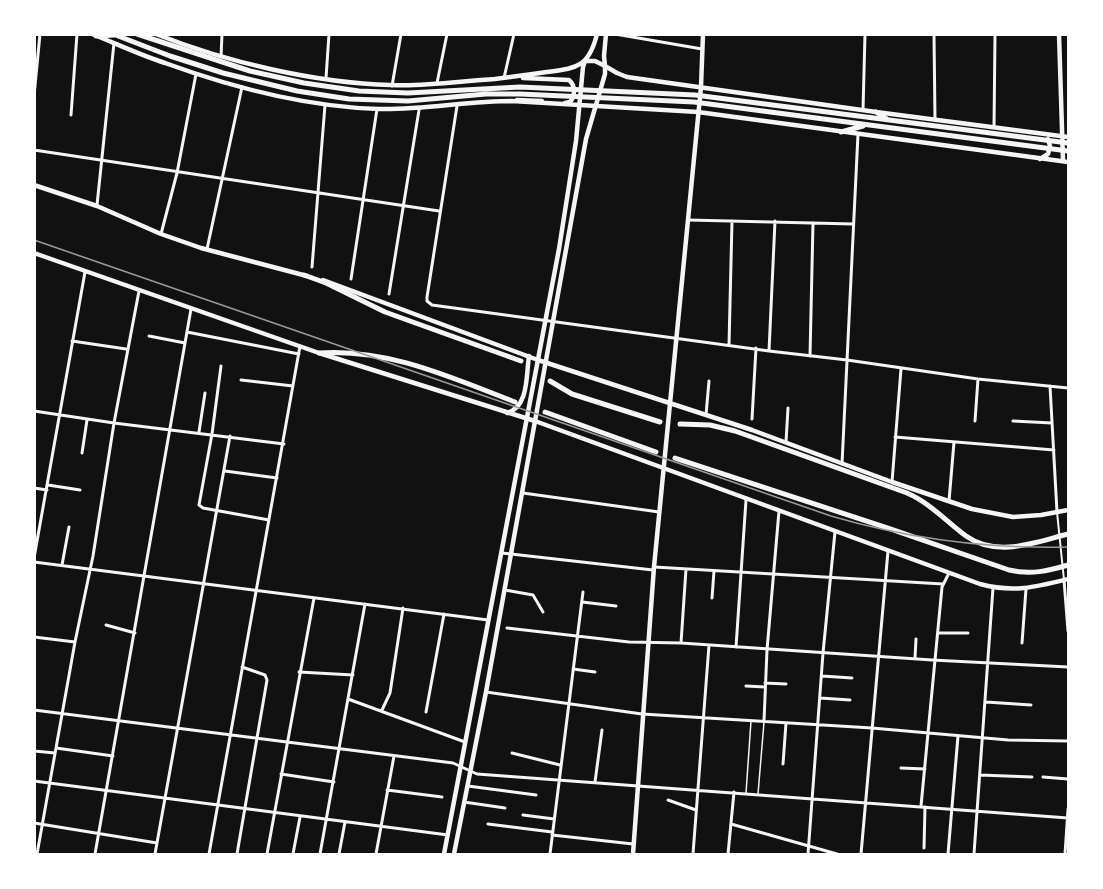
<!DOCTYPE html>
<html>
<head>
<meta charset="utf-8">
<style>
	body { margin:0 }
	#map { position:relative; width:1103px; height:889px; overflow:hidden; background:#111; font-family:"Fira Sans",sans-serif }
	canvas { display:block }
	.frame { position:absolute; inset:0; border:36px solid #fff; pointer-events:none }
</style>
</head>
<body>
<div id="map">
<canvas width="1103" height="889"></canvas>
<div class="frame"></div>
</div>
<script>
const ctx = document.querySelector('canvas').getContext('2d');
ctx.lineJoin = 'round';
function trace(path, color, width, dash) { ctx.strokeStyle = color; ctx.lineWidth = width; ctx.lineCap = dash ? 'butt' : 'round'; ctx.setLineDash(dash || []); ctx.stroke(path); }
trace(new Path2D(`
	M 746,793 L 751,721
	M 758,794 L 764,722`), '#f5f5f5', 1.5);
trace(new Path2D(`
	M 1057,512 L 1064,580`), '#f5f5f5', 2);
trace(new Path2D(`
	M 615,34 L 702,49
	M 934,34 L 935,120
	M 221,57 L 222,34
	M 326,78 L 329,34
	M 504,78 L 514,34
	M 437,83 L 447,34
	M 392,86 L 401,34
	M 34,96 L 40,34
	M 457,106 L 427,297 L 427,301 L 432,305 L 769,351 L 847,360 L 978,379 L 1068,388
	M 863,110 L 865,34
	M 71,115 L 77,34
	M 994,127 L 995,34
	M 34,150 L 439,211
	M 97,205 L 114,43
	M 688,220 L 853,224
	M 161,234 L 177,173 L 196,74
	M 207,249 L 242,87
	M 312,267 L 325,105
	M 351,279 L 377,109
	M 389,294 L 419,110
	M 187,332 L 299,354
	M 149,336 L 185,343
	M 72,341 L 126,349
	M 729,345 L 732,221
	M 769,351 L 775,221
	M 810,356 L 813,223
	M 221,366 L 212,434 L 199,505 L 203,508 L 269,520
	M 241,380 L 293,386
	M 1050,386 L 1057,512
	M 34,411 L 114,423 L 284,444
	M 706,415 L 709,381
	M 752,419 L 756,348
	M 975,421 L 978,379
	M 1013,421 L 1052,423
	M 199,432 L 205,393
	M 895,437 L 1054,450
	M 786,442 L 788,408
	M 82,453 L 87,420
	M 842,464 L 858,134
	M 225,471 L 277,478
	M 892,482 L 901,369
	M 48,485 L 80,490
	M 34,488 L 47,490
	M 523,493 L 659,512
	M 949,501 L 954,442
	M 502,553 L 653,570
	M 34,558 L 85,272
	M 34,562 L 488,620
	M 62,565 L 69,527
	M 654,567 L 943,584
	M 1064,580 L 1068,631
	M 505,590 L 533,595 L 543,612
	M 712,598 L 714,571
	M 582,602 L 616,606
	M 106,625 L 135,633
	M 507,628 L 629,642 L 681,643 L 932,660 L 1068,667
	M 938,633 L 968,633
	M 34,637 L 75,642
	M 681,643 L 686,569
	M 1022,643 L 1026,589
	M 736,647 L 746,500
	M 915,658 L 916,639
	M 573,669 L 595,672
	M 299,672 L 353,675
	M 822,676 L 852,678
	M 765,683 L 786,684
	M 746,686 L 765,687
	M 486,692 L 642,714 L 872,728 L 1008,740 L 1068,741
	M 820,698 L 850,700
	M 348,699 L 465,742
	M 986,702 L 1031,705
	M 34,710 L 453,763 L 477,774 L 1068,818
	M 382,710 L 390,693 L 403,608
	M 426,712 L 444,614
	M 764,721 L 767,650 L 779,511
	M 56,748 L 113,756
	M 34,751 L 55,753
	M 512,753 L 560,765
	M 783,764 L 786,723
	M 901,768 L 925,769
	M 281,774 L 334,782
	M 980,775 L 1032,777
	M 1043,777 L 1068,779
	M 34,781 L 448,835
	M 595,782 L 602,730
	M 468,786 L 536,795
	M 387,790 L 442,797
	M 668,800 L 696,810
	M 464,802 L 505,808
	M 921,806 L 942,587 L 949,573
	M 523,815 L 554,819
	M 34,823 L 157,843
	M 488,824 L 552,832
	M 731,824 L 837,854
	M 552,835 L 633,844
	M 924,848 L 925,807
	M 37,854 L 75,642 L 93,556 L 114,423 L 139,291
	M 95,854 L 191,309
	M 155,854 L 230,436
	M 209,854 L 300,346
	M 237,854 L 267,680 L 265,675 L 242,667
	M 267,854 L 314,598
	M 293,854 L 300,817
	M 320,854 L 365,604
	M 339,854 L 345,822
	M 376,854 L 394,756
	M 550,854 L 583,592
	M 693,854 L 709,645
	M 728,854 L 734,792
	M 808,854 L 823,653 L 835,532
	M 861,854 L 888,551
	M 948,854 L 958,736
	M 974,854 L 993,588
	M 1065,854 L 1068,809`), '#f5f5f5', 3);
trace(new Path2D(`
	M 92,34 C 117,44 140,55 165,63 C 231,87 309,107 379,109 C 424,110 467,101 512,101 L 698,112 L 1068,162
	M 156,34 C 226,62 315,83 391,85 C 425,87 461,81 495,79 C 511,77 525,75 540,73 C 573,68 588,71 597,34
	M 606,34 L 604,56 L 605,66 L 617,73 L 627,77 L 876,112 L 1068,137
	M 1059,34 L 1063,161
	M 523,78 L 569,80 C 576,86 575,96 570,102 L 565,103
	M 517,100 L 542,101
	M 1040,159 L 1048,154 L 1050,146 L 1048,139
	M 34,185 L 97,206 L 161,234 L 201,248 L 307,276
	M 34,253 L 319,353 L 535,421 L 980,584 C 1013,593 1036,587 1068,579
	M 323,280 L 538,360 L 752,430 L 892,482 L 972,509 L 1013,517 L 1041,515 L 1068,510
	M 507,413 C 529,407 526,375 529,356
	M 633,854 L 654,567 L 701,87 L 703,34`), '#f5f5f5', 4.5);
trace(new Path2D(`
	M 444,854 L 559,249 L 576,141 L 583,67 L 585,61 L 595,61 L 605,66 L 605,74 L 586,139 L 486,692 L 454,854`), '#f5f5f5', 4.5);
trace(new Path2D(`
	M 113,34 L 170,56 L 223,73 L 297,91 L 349,99 L 408,101 L 486,94 L 520,94 L 694,102 L 1068,151
	M 137,34 L 250,71 L 304,83 L 359,91 L 408,93 L 520,87 L 695,95 L 1068,143
	M 96,36 L 115,35
	M 876,112 L 887,119
	M 841,132 L 863,126
	M 304,275 L 326,283 L 385,312 L 521,361
	M 319,353 C 388,348 452,378 515,402
	M 550,381 L 572,394 L 660,422
	M 545,412 L 656,452
	M 680,424 L 710,425 L 735,431 L 907,493 C 930,503 946,521 966,536 C 997,558 1036,542 1068,534
	M 675,458 L 891,529 L 1009,570 C 1031,575 1048,571 1068,565`), '#f5f5f5', 5);
trace(new Path2D(`
	M 34,240 L 831,516 C 909,539 987,549 1068,547`), '#9a9a9a', 1.5);
</script>
</body>
</html>
